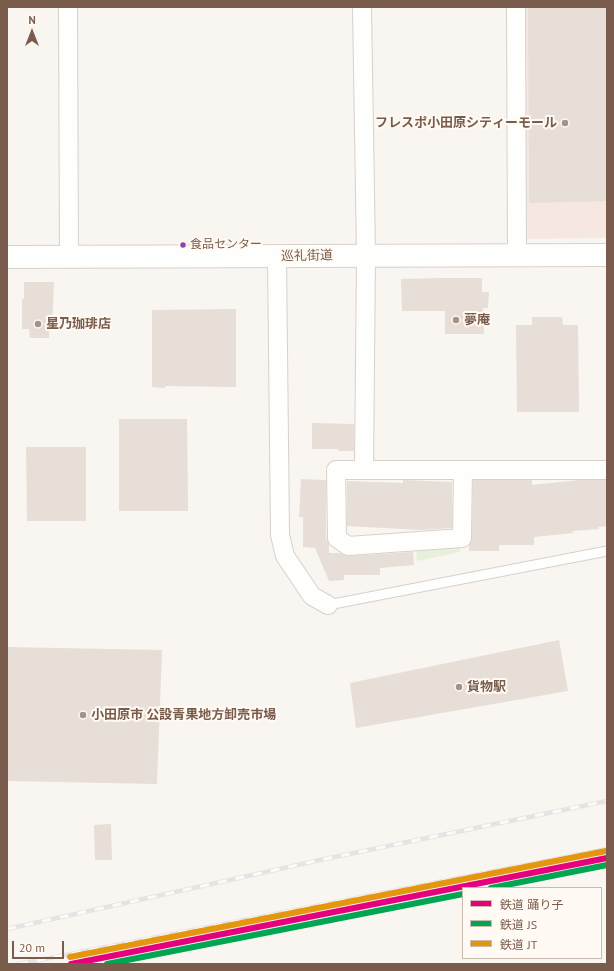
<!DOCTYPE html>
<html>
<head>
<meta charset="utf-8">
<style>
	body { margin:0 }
	#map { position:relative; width:614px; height:971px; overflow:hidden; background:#f9f5f0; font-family:"PT Sans","Noto Sans JP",sans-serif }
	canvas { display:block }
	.frame { position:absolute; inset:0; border:8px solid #7a5c4d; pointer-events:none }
	.legend { position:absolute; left:462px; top:887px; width:140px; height:72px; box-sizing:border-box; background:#fffaf3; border:1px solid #cabbb1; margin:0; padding:5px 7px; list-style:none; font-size:12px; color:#7a5c4d }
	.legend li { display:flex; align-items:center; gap:8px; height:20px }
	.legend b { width:20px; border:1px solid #cabbb1 }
	.north { position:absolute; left:12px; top:12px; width:40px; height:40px; -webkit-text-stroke:3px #fffaf3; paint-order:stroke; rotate:0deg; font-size:11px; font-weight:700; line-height:16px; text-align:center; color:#7a5c4d }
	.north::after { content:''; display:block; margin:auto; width:14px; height:18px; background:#7a5c4d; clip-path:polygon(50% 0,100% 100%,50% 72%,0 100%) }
	.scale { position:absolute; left:12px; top:941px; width:52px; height:18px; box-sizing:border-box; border:2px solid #7a5c4d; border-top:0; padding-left:5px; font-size:12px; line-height:14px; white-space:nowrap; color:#7a5c4d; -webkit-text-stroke:3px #fffaf3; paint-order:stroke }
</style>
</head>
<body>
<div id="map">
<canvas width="614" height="971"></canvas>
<div class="frame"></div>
<ul class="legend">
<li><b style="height:5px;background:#e5007d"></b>鉄道 踊り子</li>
<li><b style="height:5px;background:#00a651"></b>鉄道 JS</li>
<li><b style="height:5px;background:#e4960f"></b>鉄道 JT</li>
</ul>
<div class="north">N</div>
<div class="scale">20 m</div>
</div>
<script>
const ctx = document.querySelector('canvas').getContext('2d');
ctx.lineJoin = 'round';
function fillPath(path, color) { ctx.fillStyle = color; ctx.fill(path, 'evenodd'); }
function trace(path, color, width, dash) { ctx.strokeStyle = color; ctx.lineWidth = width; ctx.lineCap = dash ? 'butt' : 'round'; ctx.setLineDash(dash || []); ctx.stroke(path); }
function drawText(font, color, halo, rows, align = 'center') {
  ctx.font = font + ' "PT Sans","Noto Sans JP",sans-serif'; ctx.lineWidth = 4; ctx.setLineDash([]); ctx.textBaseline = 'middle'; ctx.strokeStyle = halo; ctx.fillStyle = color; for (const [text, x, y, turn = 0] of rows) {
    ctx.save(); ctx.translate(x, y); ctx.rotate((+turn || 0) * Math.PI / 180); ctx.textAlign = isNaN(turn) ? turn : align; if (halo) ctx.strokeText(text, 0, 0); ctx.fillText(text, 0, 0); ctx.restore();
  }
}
fillPath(new Path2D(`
	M 523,7 L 607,7 L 607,238 L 524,239 Z`), '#f6e8e1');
fillPath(new Path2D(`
	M 460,541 L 460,552 L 417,561 L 416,546 Z`), '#e7f0db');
fillPath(new Path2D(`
	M 528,7 L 607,7 L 607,201 L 529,203 Z
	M 444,278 L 482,278 L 482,292 L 489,292 L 488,308 L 483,308 L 484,334 L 445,334 L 445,311 L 402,311 L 401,279 Z
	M 24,282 L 54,282 L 52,329 L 49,329 L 49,338 L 30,338 L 29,329 L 22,329 L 22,299 L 24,299 Z
	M 236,309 L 236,387 L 165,386 L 165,388 L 152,387 L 152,310 Z
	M 532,317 L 562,317 L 563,325 L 578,325 L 579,412 L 517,412 L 516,325 L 532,325 Z
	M 119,419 L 187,419 L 188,511 L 119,511 Z
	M 312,423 L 354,424 L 354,451 L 338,451 L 338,449 L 312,449 Z
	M 26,447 L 86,447 L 86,521 L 27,521 Z
	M 301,479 L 326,480 L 326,538 L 329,545 L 329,553 L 339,553 L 349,556 L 413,552 L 414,565 L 380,568 L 380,575 L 344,575 L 344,580 L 329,581 L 315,548 L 303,547 L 303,517 L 299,517 Z
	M 403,480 L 452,482 L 452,528 L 421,530 L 347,526 L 347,481 L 403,483 Z
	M 473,480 L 532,480 L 532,485 L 580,480 L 607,480 L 607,526 L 598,527 L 599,529 L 572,531 L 573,533 L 534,537 L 534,545 L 499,545 L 499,551 L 469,551 L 469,545 L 472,538 Z
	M 559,640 L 568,691 L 356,728 L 350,683 Z
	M 7,647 L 162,650 L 157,784 L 7,781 Z
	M 111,824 L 112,860 L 95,860 L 94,825 Z`), '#e6ded7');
const service = new Path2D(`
	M 328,605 L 607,551`);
const minor = new Path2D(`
	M 68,7 L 69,257
	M 362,7 L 366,255 L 364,470 L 607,470
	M 516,7 L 517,256
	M 277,257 L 280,535 L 285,556 L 312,596 L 328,605
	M 364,470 L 336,470 L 337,538 L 348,546 L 462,538 L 463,470`);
const tertiary = new Path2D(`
	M 7,257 L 607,255`);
trace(service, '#d7d1cb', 11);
trace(minor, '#d7d1cb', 20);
trace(tertiary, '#d7d1cb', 24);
trace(service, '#fefefd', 9);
trace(minor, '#fefefd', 18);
trace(tertiary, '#fefefd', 22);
const rail = new Path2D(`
	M 7,929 L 325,859 L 607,801
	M 19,964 L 607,849`);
trace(rail, '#e6e3e7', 4.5);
trace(rail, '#fffaf3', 3, [9]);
trace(new Path2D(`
	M 71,964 L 607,858`), '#e5007d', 6);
trace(new Path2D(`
	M 491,888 L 607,865
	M 107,964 L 463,894`), '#00a651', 6);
trace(new Path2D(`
	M 70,957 L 606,851`), '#e4960f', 6);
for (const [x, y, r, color] of [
	[565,123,4,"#a69286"],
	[183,245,3.5,"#8e44ad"],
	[456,320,4,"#a69286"],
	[38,324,4,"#a69286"],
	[459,687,4,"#a69286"],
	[83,715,4,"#a69286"]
]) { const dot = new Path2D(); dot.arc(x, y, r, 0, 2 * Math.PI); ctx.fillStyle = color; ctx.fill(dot); trace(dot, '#fffaf3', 1.5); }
drawText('12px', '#7a5c4d', '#fffaf3', [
	["食品センター",190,245]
], 'left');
drawText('bold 13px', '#7a5c4d', '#fffaf3', [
	["フレスポ小田原シティーモール",557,123,"right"],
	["夢庵",464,320],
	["星乃珈琲店",46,324],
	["貨物駅",467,687],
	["小田原市 公設青果地方卸売市場",91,715]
], 'left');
drawText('13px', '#7a5c4d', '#fffaf3', [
	["巡礼街道",307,256,-1]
]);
</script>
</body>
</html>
